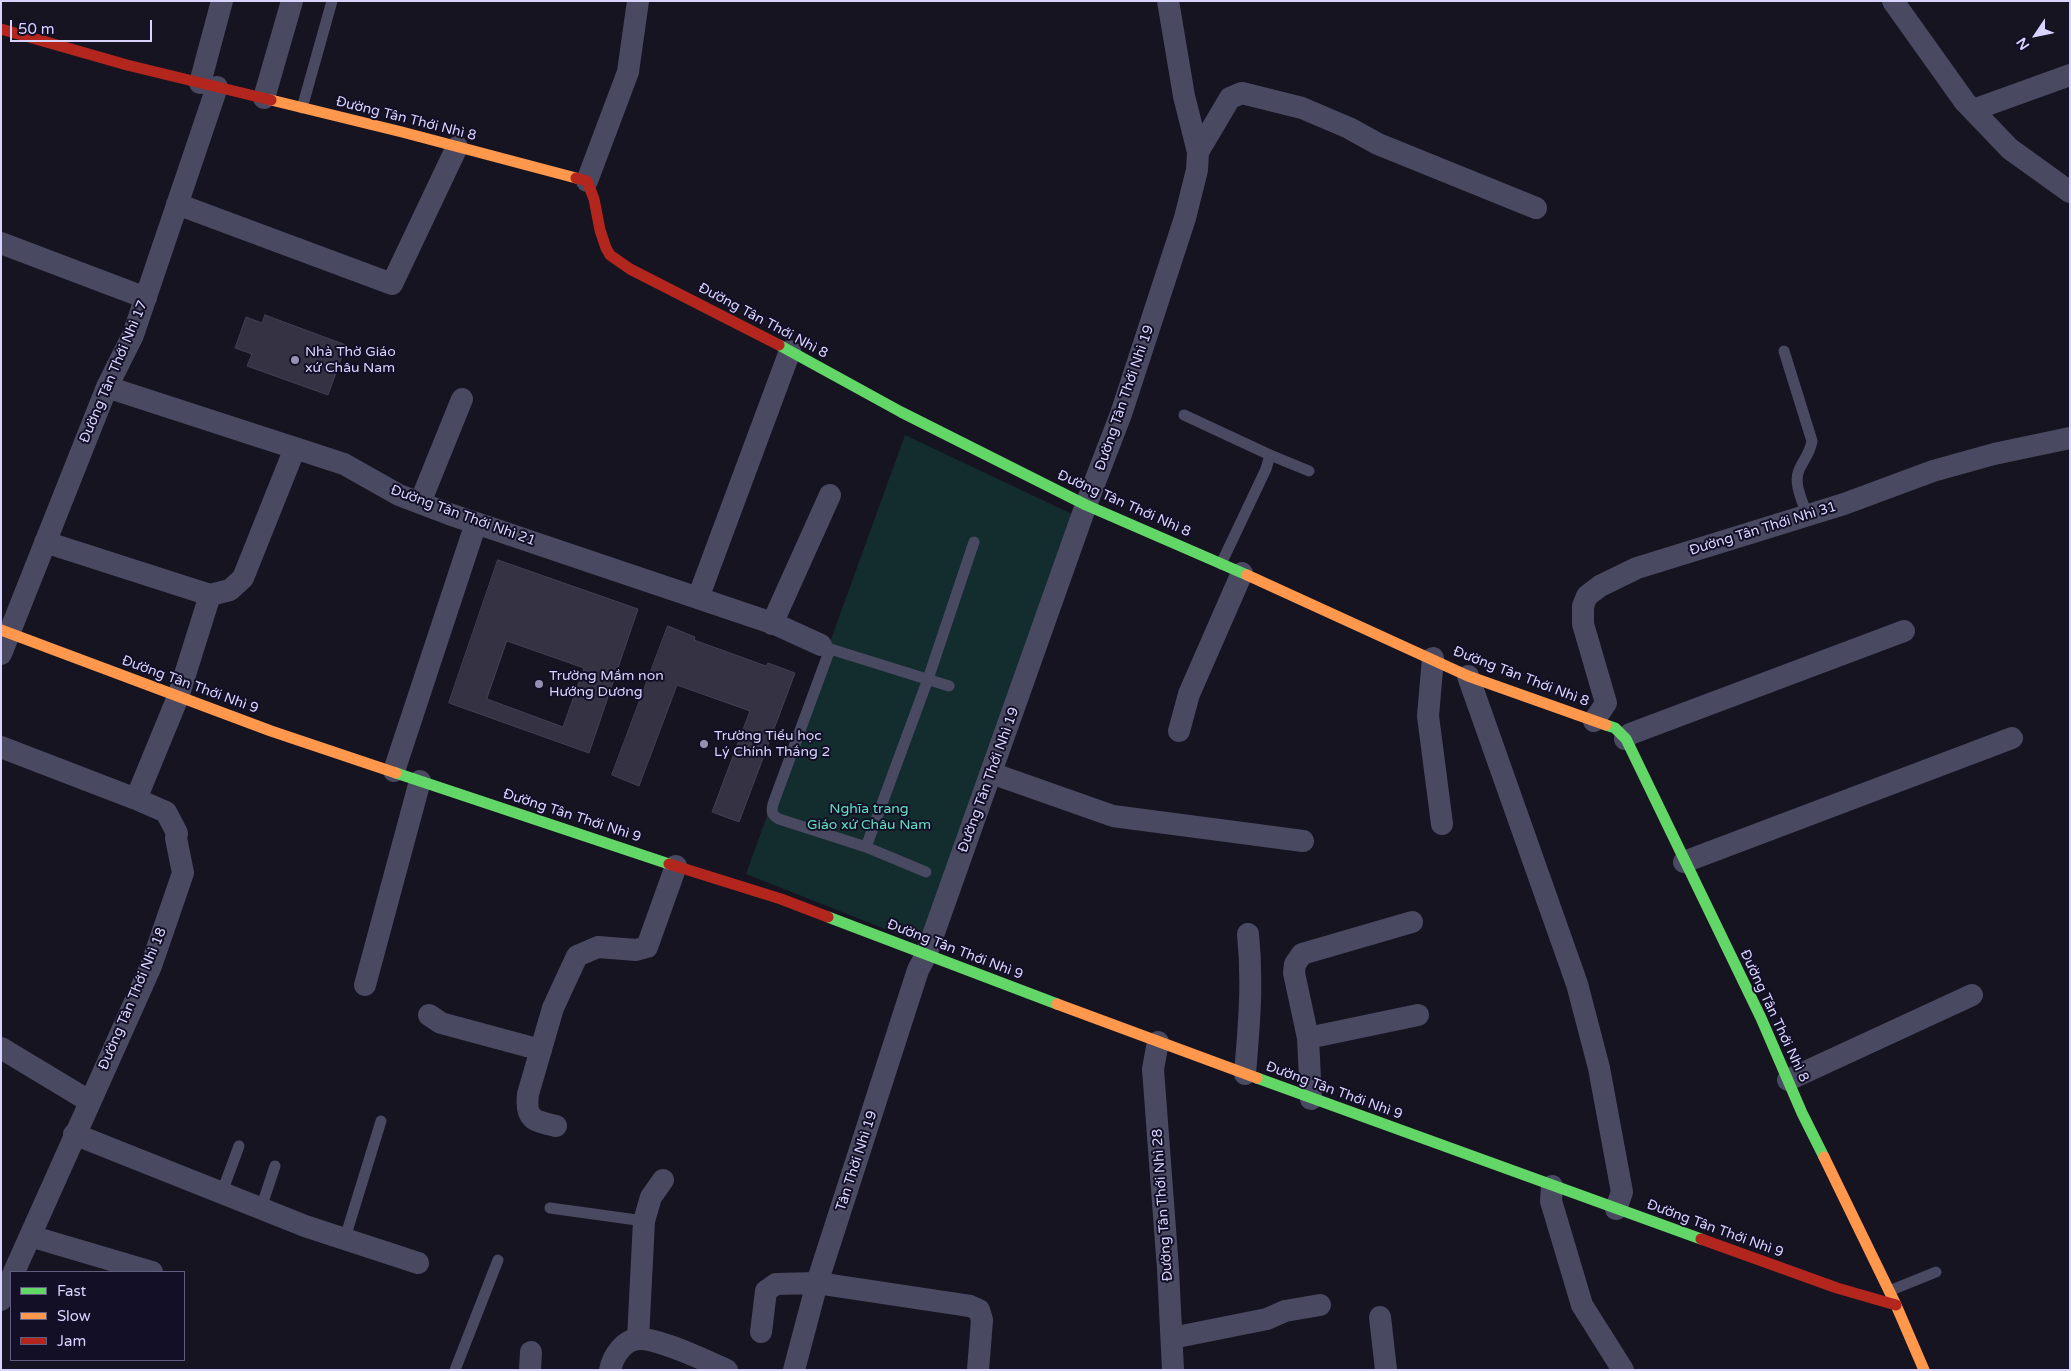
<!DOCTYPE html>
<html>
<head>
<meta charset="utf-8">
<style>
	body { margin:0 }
	#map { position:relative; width:2071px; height:1371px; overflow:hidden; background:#161421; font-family:"Varela Round",sans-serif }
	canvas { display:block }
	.frame { position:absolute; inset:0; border:2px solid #d9d4ff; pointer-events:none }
	.legend { position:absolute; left:10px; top:1271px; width:175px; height:90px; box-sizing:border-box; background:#130f26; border:1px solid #625e7d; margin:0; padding:6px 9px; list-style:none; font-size:15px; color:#d9d4ff }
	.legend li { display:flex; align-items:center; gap:10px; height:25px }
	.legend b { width:25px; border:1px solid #625e7d }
	.north { position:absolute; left:2011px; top:10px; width:50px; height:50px; -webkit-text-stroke:4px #130f26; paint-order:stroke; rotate:236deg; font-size:14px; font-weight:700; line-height:20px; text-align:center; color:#d9d4ff }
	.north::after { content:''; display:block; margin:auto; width:18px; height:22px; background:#d9d4ff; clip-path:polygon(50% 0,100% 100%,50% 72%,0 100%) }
	.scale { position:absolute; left:10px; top:20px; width:142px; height:22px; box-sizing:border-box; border:2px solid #d9d4ff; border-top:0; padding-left:6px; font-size:15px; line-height:18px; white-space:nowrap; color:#d9d4ff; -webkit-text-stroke:4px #130f26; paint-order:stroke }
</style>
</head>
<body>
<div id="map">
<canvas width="2071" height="1371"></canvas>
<div class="frame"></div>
<ul class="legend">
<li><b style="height:6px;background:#63d668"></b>Fast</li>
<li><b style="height:6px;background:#ff974d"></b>Slow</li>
<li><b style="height:6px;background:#b3261e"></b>Jam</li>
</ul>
<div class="north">N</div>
<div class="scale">50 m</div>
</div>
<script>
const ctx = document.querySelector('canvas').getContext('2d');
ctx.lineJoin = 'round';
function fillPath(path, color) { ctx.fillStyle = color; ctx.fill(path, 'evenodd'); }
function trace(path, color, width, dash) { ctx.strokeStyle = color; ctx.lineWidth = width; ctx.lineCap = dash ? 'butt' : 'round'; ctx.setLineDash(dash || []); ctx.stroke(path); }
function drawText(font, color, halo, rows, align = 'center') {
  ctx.font = font + ' "Varela Round",sans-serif'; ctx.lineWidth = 4; ctx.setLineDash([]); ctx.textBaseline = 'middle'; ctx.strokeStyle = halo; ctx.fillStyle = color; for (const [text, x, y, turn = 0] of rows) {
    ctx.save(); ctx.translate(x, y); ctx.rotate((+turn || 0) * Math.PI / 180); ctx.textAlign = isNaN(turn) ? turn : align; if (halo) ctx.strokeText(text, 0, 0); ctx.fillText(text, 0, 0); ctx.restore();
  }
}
fillPath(new Path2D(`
	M 905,435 L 1074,515 L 928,946 L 746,874 Z`), '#132c2d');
const building = new Path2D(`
	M 265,315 L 346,345 L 328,395 L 247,366 L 252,354 L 235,348 L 246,317 L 262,323 Z
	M 498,560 L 638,609 L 589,753 L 449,703 ZM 507,641 L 584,668 L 563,727 L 487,699 Z
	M 668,626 L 695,637 L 694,640 L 766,666 L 768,663 L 795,673 L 739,822 L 712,812 L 750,711 L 677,685 L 639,786 L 612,775 Z`);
fillPath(building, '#343243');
trace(building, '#433f54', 1);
trace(new Path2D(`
	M 302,108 L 332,1
	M 1784,351 L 1812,441 C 1810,453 1804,459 1799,470 C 1793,484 1803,502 1807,515
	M 1184,415 L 1270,455 L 1266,469 L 1221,564
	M 1270,455 L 1309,471
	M 824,647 L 949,686
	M 830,649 L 773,804 C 771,812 772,815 779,819 L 866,847 L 926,872
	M 866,847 L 928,679 L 974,542
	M 222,1192 L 239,1146
	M 261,1208 L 275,1166
	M 550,1208 L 644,1221
	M 345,1238 L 381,1121
	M 1889,1291 L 1936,1272
	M 455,1370 L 498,1260`), '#4a4962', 11);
trace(new Path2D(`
	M 1893,1 L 1965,102 L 2010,149 L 2070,192
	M 200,83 L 222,1
	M 264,98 L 292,1
	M 1973,110 L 2070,75
	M 1198,152 L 1230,98 L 1242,93 L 1302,108 L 1349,128 L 1378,144 L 1536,208
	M 587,181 L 628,72 L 638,1
	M 177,204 L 392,284 L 457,147
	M 1,243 L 146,298
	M 107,387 L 344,464 L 399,495 L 449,514 L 775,624 L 821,645
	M 420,503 L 462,399
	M 45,542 L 210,595
	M 210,595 L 230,590 L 243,578 L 295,448
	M 698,598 L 790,351
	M 772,624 L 830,495
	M 1,654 L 107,387 L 133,335 L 217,87
	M 1433,658 L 1428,716 L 1442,824
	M 1468,676 L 1577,984 L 1599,1068 L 1622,1192 L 1616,1209
	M 1594,721 L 1606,703 L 1583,624 L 1583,606 L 1587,596 L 1600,586 L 1637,568 L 1844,504 L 1933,471 L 1994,454 L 2070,438
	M 1179,731 L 1189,694 L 1242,573
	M 1625,739 L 1630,734 L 1904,631
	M 1,747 L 136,799
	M 394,771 L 476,523
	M 991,773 L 1113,816 L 1303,841
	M 1684,862 L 2012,738
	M 365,985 L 420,781
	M 429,1015 L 441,1023 L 541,1050
	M 1308,1038 L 1418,1015
	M 1158,1042 L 1153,1069 L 1168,1269 L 1173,1370
	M 1,1048 L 89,1101
	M 1245,1074 C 1249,1026 1253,983 1248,934
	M 1788,1080 L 1972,995
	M 1311,1099 L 1308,1038 L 1294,973 L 1295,964 L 1302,954 L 1412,922
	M 556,1126 C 533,1121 525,1119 528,1094 L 553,1008 L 577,956 L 598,947 L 636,950 L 647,947 L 676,866
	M 74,1134 L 305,1226 L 418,1263
	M 1552,1186 L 1551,1201 L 1582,1305 L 1623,1370
	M 30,1236 L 152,1272
	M 14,1272 L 151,966 L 183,873 L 176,838 L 177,833 L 166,812 L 136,799 L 178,697 L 210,595
	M 1,1300 L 11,1278
	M 1380,1317 L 1386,1370
	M 761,1332 L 766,1291 L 776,1284 L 817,1283 L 970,1306 L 979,1310 L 982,1320 L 978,1370
	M 1172,1338 L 1267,1319 L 1285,1311 L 1320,1305
	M 638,1339 L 644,1221 L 651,1197 L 663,1180
	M 530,1370 L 531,1352
	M 610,1370 C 613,1356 624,1339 640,1339 C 661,1339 706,1361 727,1370
	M 794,1370 L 817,1283 L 918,970 L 926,955 L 1086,505 L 1121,414 L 1185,218 L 1197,170 L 1198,152 L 1184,96 L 1168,1`), '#4a4962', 22);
trace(new Path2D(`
	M 779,345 L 901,412 L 1086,505 L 1247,575
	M 1606,725 L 1615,728 L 1626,739 L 1761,1018 L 1802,1113 L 1824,1157
	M 396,773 L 669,864
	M 828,917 L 1057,1004
	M 1257,1078 L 1701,1239`), '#63d668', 11);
trace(new Path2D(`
	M 271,100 L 402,132 L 576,178
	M 1247,575 L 1468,676 L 1606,725
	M 1,630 L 271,731 L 396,773
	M 1057,1004 L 1257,1078
	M 1824,1157 L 1896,1305 L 1924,1370`), '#ff974d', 11);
trace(new Path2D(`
	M 1,29 L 127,65 L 271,100
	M 576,178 L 587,181 L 594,199 L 600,230 L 606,248 L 610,255 L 630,269 L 779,345
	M 669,864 L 781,899 L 828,917
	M 1701,1239 L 1837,1288 L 1896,1305`), '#b3261e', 11);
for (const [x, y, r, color] of [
	[295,360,5,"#9591b1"],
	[539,684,5,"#9591b1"],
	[704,744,5,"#9591b1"]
]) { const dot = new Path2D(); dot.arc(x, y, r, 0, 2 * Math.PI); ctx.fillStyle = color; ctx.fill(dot); trace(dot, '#130f26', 2); }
drawText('14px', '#d9d4ff', '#130f26', [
	["Đường Tân Thới Nhì 8",406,119,14],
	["Đường Tân Thới Nhì 8",763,321,28],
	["Đường Tân Thới Nhì 17",114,372,-67],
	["Đường Tân Thới Nhì 19",1125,398,-71],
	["Đường Tân Thới Nhì 8",1124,504,24],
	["Đường Tân Thới Nhì 21",463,516,20],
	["Đường Tân Thới Nhì 31",1763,529,-17],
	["Đường Tân Thới Nhì 8",1521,677,21],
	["Đường Tân Thới Nhì 9",190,685,20],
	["Đường Tân Thới Nhì 19",989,780,-70],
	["Đường Tân Thới Nhì 9",572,816,18],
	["Đường Tân Thới Nhì 9",955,950,21],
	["Đường Tân Thới Nhì 18",133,999,-67],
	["Đường Tân Thới Nhì 8",1774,1016,65],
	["Đường Tân Thới Nhì 9",1334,1091,20],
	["Tân Thời Nhì 19",857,1161,-72],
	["Đường Tân Thới Nhì 28",1163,1205,-94],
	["Đường Tân Thới Nhì 9",1715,1229,20]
]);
drawText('14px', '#d9d4ff', '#130f26', [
	["Nhà Thờ Giáo",305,352],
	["xứ Châu Nam",305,368],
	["Trường Mầm non",549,676],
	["Hướng Dương",549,692],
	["Trường Tiểu học",714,736],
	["Lý Chính Thắng 2",714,752]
], 'left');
drawText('14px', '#5fe0c0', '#130f26', [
	["Nghĩa trang",869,809],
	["Giáo xứ Châu Nam",869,825]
]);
</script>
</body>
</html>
